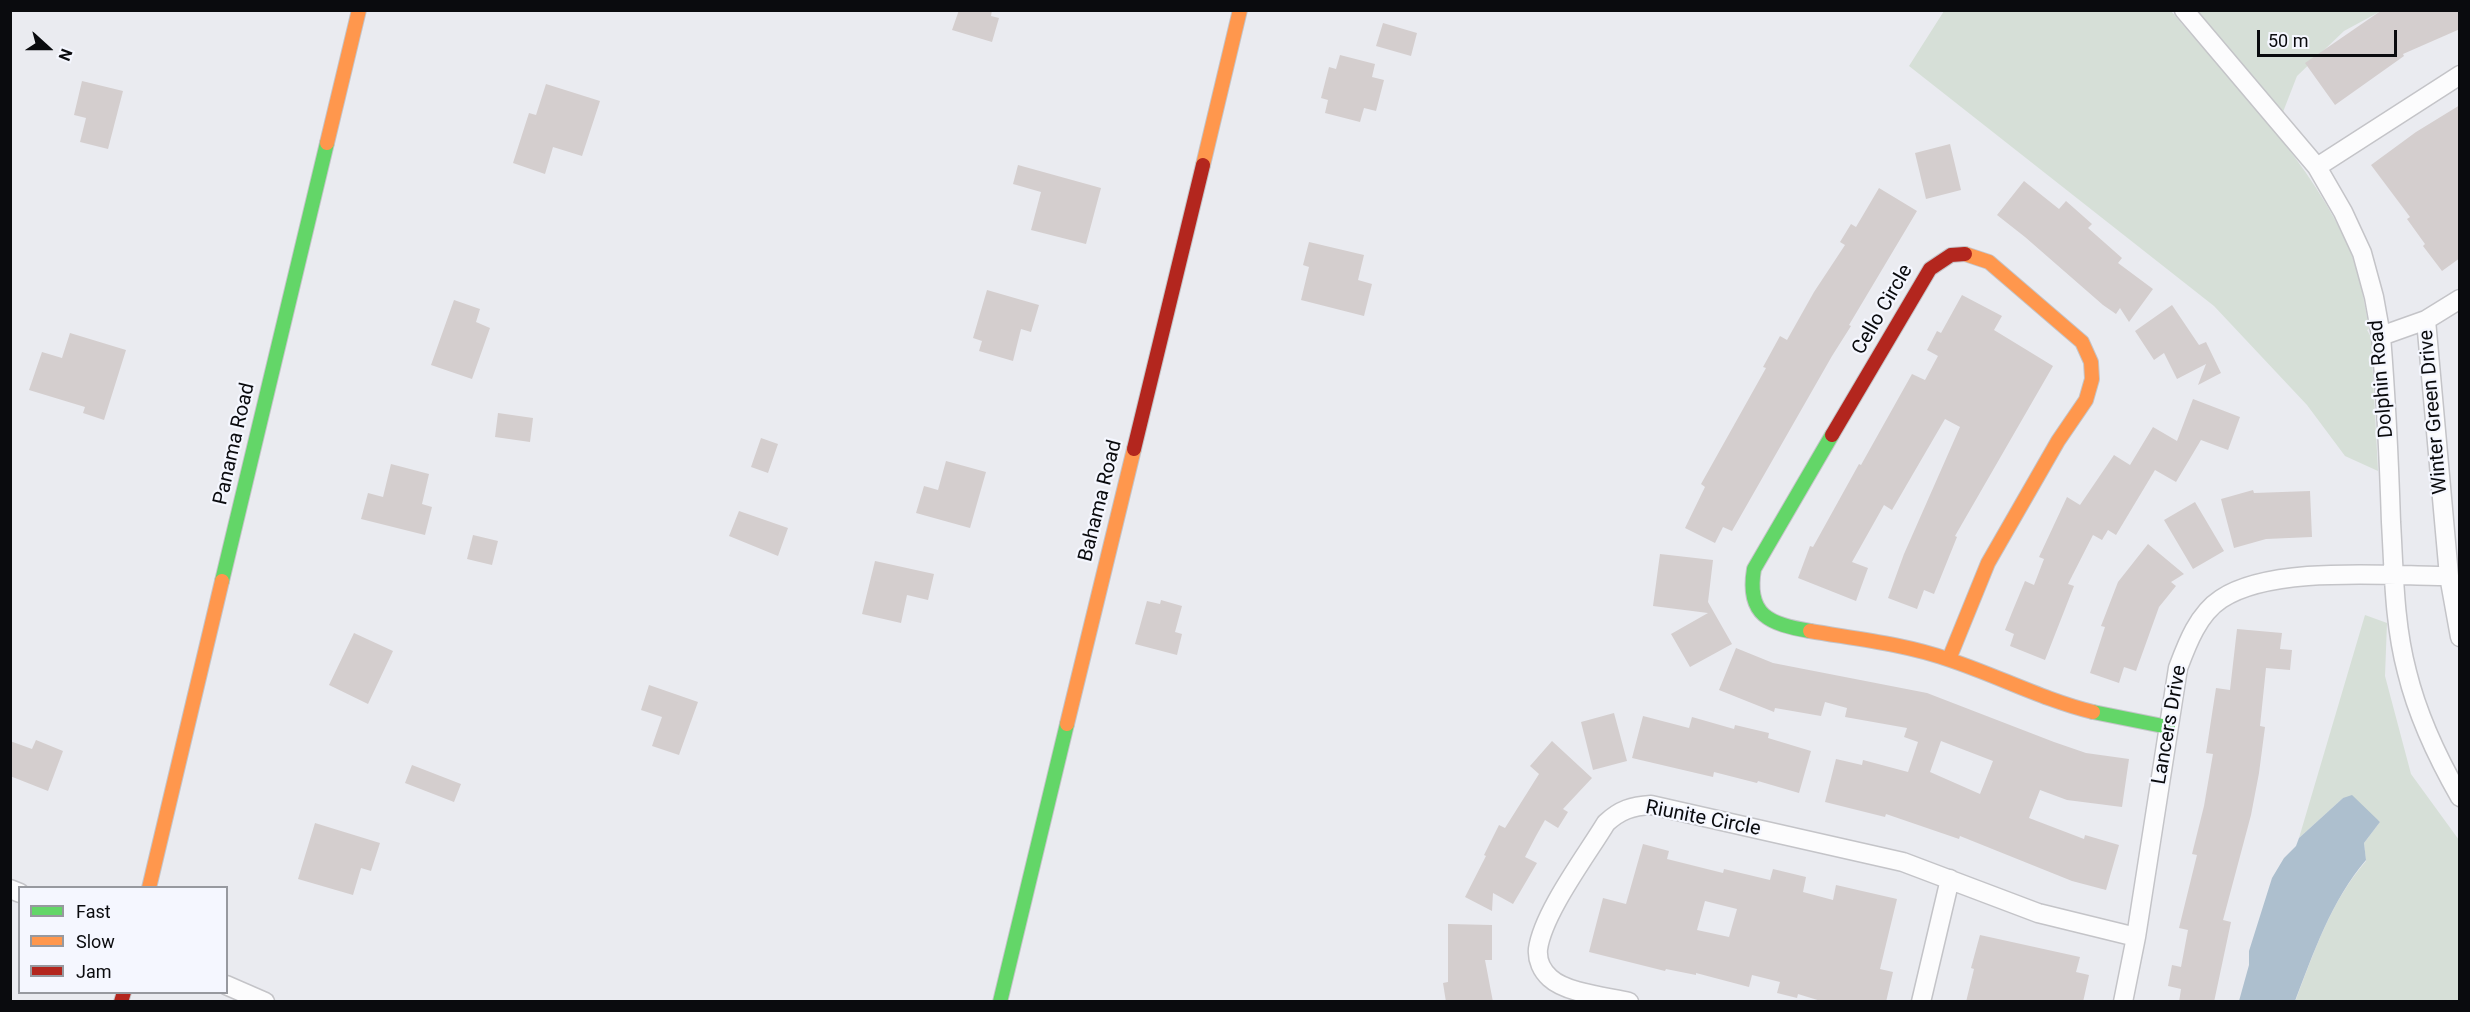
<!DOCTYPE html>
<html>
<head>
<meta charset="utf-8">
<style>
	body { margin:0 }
	#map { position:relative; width:2470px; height:1012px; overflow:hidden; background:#eaebf0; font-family:Roboto,sans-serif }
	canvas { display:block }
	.frame { position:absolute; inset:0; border:12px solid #0a0b0e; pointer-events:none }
	.legend { position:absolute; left:18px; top:886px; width:210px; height:108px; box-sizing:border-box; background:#f5f7ff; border:2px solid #97999f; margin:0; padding:8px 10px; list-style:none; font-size:18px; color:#0a0b0e }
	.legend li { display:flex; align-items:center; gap:12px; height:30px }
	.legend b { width:30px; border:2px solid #97999f }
	.north { position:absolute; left:18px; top:18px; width:60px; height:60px; -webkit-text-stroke:4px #f5f7ff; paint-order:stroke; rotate:111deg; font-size:16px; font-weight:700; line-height:24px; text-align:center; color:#0a0b0e }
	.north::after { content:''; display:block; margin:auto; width:21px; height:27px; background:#0a0b0e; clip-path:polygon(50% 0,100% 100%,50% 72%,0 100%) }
	.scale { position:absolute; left:2257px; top:30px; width:140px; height:27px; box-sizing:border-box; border:3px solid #0a0b0e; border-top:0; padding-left:8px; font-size:18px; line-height:21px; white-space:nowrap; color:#0a0b0e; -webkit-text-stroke:4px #f5f7ff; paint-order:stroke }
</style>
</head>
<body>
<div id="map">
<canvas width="2470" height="1012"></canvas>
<div class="frame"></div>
<ul class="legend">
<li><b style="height:8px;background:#63d668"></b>Fast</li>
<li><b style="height:8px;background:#ff974d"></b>Slow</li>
<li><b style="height:8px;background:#b3261e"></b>Jam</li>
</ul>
<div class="north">N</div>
<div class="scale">50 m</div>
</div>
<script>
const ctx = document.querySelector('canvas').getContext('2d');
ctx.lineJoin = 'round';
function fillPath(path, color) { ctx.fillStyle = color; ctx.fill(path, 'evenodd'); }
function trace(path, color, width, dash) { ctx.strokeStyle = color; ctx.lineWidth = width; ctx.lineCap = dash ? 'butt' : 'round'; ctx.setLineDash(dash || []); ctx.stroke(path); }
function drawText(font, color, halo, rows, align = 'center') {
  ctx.font = font + ' Roboto,sans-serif'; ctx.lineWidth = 4.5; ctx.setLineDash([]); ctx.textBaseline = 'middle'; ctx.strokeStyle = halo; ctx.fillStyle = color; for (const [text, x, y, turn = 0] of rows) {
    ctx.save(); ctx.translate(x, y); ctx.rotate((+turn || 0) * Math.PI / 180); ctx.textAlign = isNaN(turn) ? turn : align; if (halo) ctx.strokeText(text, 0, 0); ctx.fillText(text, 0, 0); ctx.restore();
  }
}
fillPath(new Path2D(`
	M 1944,11 L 2171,11 C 2234,85 2313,162 2351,253 C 2360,277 2365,304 2369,329 L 2367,330 L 2371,337 L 2378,471 L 2345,456 L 2307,405 L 2214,306 L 1909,66 Z
	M 2197,11 L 2381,11 L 2344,31 L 2297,76 L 2283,112 Z
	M 2365,615 L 2387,623 L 2385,676 L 2411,774 L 2459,840 L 2459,1001 L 2295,1002 C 2314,952 2331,901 2366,861 L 2364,843 L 2380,822 L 2343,798 L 2299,838 Z`), '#d6dfd7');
fillPath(new Path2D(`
	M 2352,795 L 2380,822 L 2364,843 L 2366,860 C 2331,901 2314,952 2295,1001 L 2239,1001 L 2249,965 L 2249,951 L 2272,878 L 2284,858 L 2296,846 L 2299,838 L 2343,798 Z`), '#adbfce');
fillPath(new Path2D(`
	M 959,10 L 992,10 L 991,16 L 999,18 L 992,42 L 952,30 Z
	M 2382,10 L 2460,10 L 2460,29 L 2403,54 L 2404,56 L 2335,105 L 2305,63 Z
	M 1383,23 L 1417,33 L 1411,56 L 1376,46 Z
	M 1340,55 L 1375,64 L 1372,77 L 1384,80 L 1376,111 L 1364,108 L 1360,122 L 1325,113 L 1328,100 L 1321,98 L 1329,67 L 1336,69 Z
	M 82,81 L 123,91 L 108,149 L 80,142 L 86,118 L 74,115 Z
	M 546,84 L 600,101 L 582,156 L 553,147 L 545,174 L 513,163 L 529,113 L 536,115 Z
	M 2460,105 L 2460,258 L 2442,271 L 2423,246 L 2425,244 L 2407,219 L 2410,217 L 2371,165 L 2416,132 Z
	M 1950,144 L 1961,190 L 1926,199 L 1915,153 Z
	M 1018,165 L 1101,188 L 1086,244 L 1031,230 L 1041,192 L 1013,184 Z
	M 2024,181 L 2059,209 L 2066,201 L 2092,224 L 2088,228 L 2122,258 L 2118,263 L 2153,289 L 2129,322 L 2120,308 L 2116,314 L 2103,305 L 2025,237 L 1997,215 Z
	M 1879,188 L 1917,211 L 1849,325 L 1851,326 L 1832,356 L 1732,531 L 1723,527 L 1715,543 L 1685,528 L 1705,487 L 1701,484 L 1766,368 L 1763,367 L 1780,336 L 1787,340 L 1814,292 L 1845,245 L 1840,242 L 1851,224 L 1856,227 Z
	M 1309,242 L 1364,255 L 1358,280 L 1372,284 L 1364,316 L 1301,300 L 1309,267 L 1303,265 Z
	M 987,290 L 1039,305 L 1031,332 L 1021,329 L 1013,361 L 979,351 L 982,341 L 973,338 Z
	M 1962,295 L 2002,316 L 1994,330 L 2053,366 L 1955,536 L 1957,537 L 1934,594 L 1924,590 L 1917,609 L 1888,598 L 1904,554 L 1960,427 L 1945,419 L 1892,510 L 1884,505 L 1852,562 L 1868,568 L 1856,601 L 1798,578 L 1810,546 L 1813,547 L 1859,464 L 1861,465 L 1912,374 L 1925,380 L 1938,356 L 1927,350 L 1937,331 L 1941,333 Z
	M 454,300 L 480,309 L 476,322 L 490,328 L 472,379 L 431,365 Z
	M 2172,305 L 2199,345 L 2206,342 L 2221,373 L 2198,385 L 2206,364 L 2177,379 L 2164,353 L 2154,360 L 2135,331 Z
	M 70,333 L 126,350 L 104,420 L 83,413 L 85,407 L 29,390 L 42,352 L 62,358 Z
	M 2193,399 L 2240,417 L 2228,450 L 2201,440 L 2176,482 L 2155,470 L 2116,535 L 2108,530 L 2102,540 L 2093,535 L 2068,584 L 2074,586 L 2045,660 L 2010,646 L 2014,634 L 2005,630 L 2013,610 L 2025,581 L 2034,585 L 2044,559 L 2039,557 L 2067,497 L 2080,505 L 2114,455 L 2130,465 L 2153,427 L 2177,441 Z
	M 498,413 L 533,418 L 530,442 L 495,437 Z
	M 761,438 L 778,444 L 768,473 L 751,467 Z
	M 946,461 L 986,472 L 970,528 L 916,513 L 924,486 L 938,490 Z
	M 391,464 L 429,474 L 422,504 L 432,507 L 425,535 L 361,519 L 368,493 L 383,497 Z
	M 2253,490 L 2254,493 L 2310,491 L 2312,537 L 2266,539 L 2234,548 L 2221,499 Z
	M 2195,502 L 2224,551 L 2193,569 L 2164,520 Z
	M 739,511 L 788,528 L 778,556 L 729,536 Z
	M 473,535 L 498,541 L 492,565 L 467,559 Z
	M 2148,544 L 2184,574 L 2171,582 L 2176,586 L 2159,607 L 2136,671 L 2124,667 L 2119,683 L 2090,673 L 2105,627 L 2101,626 L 2118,582 Z
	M 1660,554 L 1713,560 L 1708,602 L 1732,644 L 1690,667 L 1671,634 L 1708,613 L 1653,606 Z
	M 875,561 L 934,574 L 928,600 L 907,595 L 901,623 L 862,614 Z
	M 1161,600 L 1182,606 L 1175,632 L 1182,634 L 1177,655 L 1135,644 L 1147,601 L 1160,604 Z
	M 2237,629 L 2282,633 L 2280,649 L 2292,650 L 2290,670 L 2266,668 L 2260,726 L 2265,727 L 2259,773 L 2251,815 L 2223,920 L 2231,922 L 2214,1002 L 2179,1002 L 2181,989 L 2168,986 L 2172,965 L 2181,967 L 2188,930 L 2179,928 L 2197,855 L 2192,854 L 2204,806 L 2213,754 L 2206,753 L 2216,688 L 2230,690 Z
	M 354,633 L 393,651 L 368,704 L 329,685 Z
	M 1736,648 L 1773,663 L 1927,693 L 2054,742 L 2086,753 L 2129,759 L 2122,807 L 2067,800 L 2040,790 L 2029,818 L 2084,839 L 2085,835 L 2119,845 L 2106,890 L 2072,881 L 1960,836 L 1959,839 L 1886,814 L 1885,817 L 1825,802 L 1836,759 L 1862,765 L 1863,760 L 1908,772 L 1918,742 L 1904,737 L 1907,728 L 1845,717 L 1847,708 L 1825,702 L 1821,716 L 1775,708 L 1774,712 L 1719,690 ZM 1941,741 L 1993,761 L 1980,794 L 1930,772 Z
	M 649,685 L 698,702 L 679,755 L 652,746 L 662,717 L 641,710 Z
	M 1614,713 L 1627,761 L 1593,770 L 1581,722 Z
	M 1643,716 L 1689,728 L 1692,717 L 1734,729 L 1735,725 L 1769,733 L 1768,738 L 1811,751 L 1799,793 L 1758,781 L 1757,783 L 1714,772 L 1713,777 L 1632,758 Z
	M 36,740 L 63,751 L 48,791 L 10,776 L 10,741 L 32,749 Z
	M 1552,741 L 1592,778 L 1563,809 L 1568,812 L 1558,828 L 1545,820 L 1536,836 L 1525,857 L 1537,863 L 1513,904 L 1493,893 L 1492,911 L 1465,897 L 1486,856 L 1484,855 L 1499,825 L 1505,828 L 1539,774 L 1530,766 Z
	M 412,765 L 461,784 L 454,802 L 405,783 Z
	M 315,823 L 380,843 L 371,871 L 361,868 L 353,895 L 298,879 Z
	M 1643,844 L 1669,851 L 1667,859 L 1723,873 L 1724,869 L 1770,880 L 1773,869 L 1806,877 L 1803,892 L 1833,900 L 1836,885 L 1897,899 L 1880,969 L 1893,972 L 1886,1002 L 1824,1002 L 1798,994 L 1797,998 L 1777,993 L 1780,982 L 1752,975 L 1749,987 L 1696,973 L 1696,975 L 1666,969 L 1665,971 L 1589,952 L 1603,898 L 1626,904 ZM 1705,901 L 1737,909 L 1729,937 L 1697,930 Z
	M 1448,924 L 1492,925 L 1492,960 L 1485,960 L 1493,1002 L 1446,1002 L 1443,983 L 1448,982 Z
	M 1980,935 L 2080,957 L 2076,972 L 2089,975 L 2083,1002 L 1966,1002 L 1974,969 L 1971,968 Z`), '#d4cece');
const street = new Path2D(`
	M 2184,10 L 2317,167 L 2343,212 L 2362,253 L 2374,297 L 2381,336 C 2386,398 2389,460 2391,522 C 2394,572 2394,623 2407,672 C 2418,717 2437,757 2460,797
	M 2317,167 L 2460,75
	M 2426,320 L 2449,576 L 2460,637
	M 2381,336 L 2426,320 L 2460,299
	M 10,889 L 20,893
	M 226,985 L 265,1002
	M 1629,1002 C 1607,997 1566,993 1550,978 C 1542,971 1537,960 1538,949 C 1543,913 1586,856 1606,823 C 1620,810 1632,806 1651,805 L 1903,862 L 2038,913 L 2136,937
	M 1921,1002 L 1950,879
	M 2123,1002 L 2136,937 L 2178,668 C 2187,644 2198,614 2221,599 C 2272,565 2387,576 2449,576`);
const fast = new Path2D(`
	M 222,581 L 327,143
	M 1810,631 C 1770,624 1746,616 1754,569 L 1832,435
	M 2093,712 L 2168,727
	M 1000,1002 L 1067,724`);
const slow = new Path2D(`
	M 327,143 L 359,10
	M 1203,165 L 1240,10
	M 1810,631 C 1857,639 1905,644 1950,660 C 1998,676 2044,700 2093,712
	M 1949,659 L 1988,563 L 2058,441 L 2086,400 L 2092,379 L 2091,362 L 2082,342 L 1989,262 L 1965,254
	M 1067,724 L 1134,449
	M 149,888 L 222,581`);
const jam = new Path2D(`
	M 1832,435 L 1930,269 L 1951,255 L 1965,254
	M 1134,449 L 1203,165
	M 121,1002 L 124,992`);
trace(street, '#c4c4c8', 21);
trace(fast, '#c4c4c8', 16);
trace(slow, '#c4c4c8', 16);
trace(jam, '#c4c4c8', 16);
trace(street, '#fcfcfd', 18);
trace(fast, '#63d668', 14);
trace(slow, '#ff974d', 14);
trace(jam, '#b3261e', 14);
drawText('20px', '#0a0b0e', '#f5f7ff', [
	["Cello Circle",1883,310,-60],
	["Dolphin Road",2382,379,-95],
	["Winter Green Drive",2434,412,-95],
	["Panama Road",235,444,-77],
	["Bahama Road",1101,501,-76],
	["Lancers Drive",2170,725,-80],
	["Riunite Circle",1703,819,11]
]);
</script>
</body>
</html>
